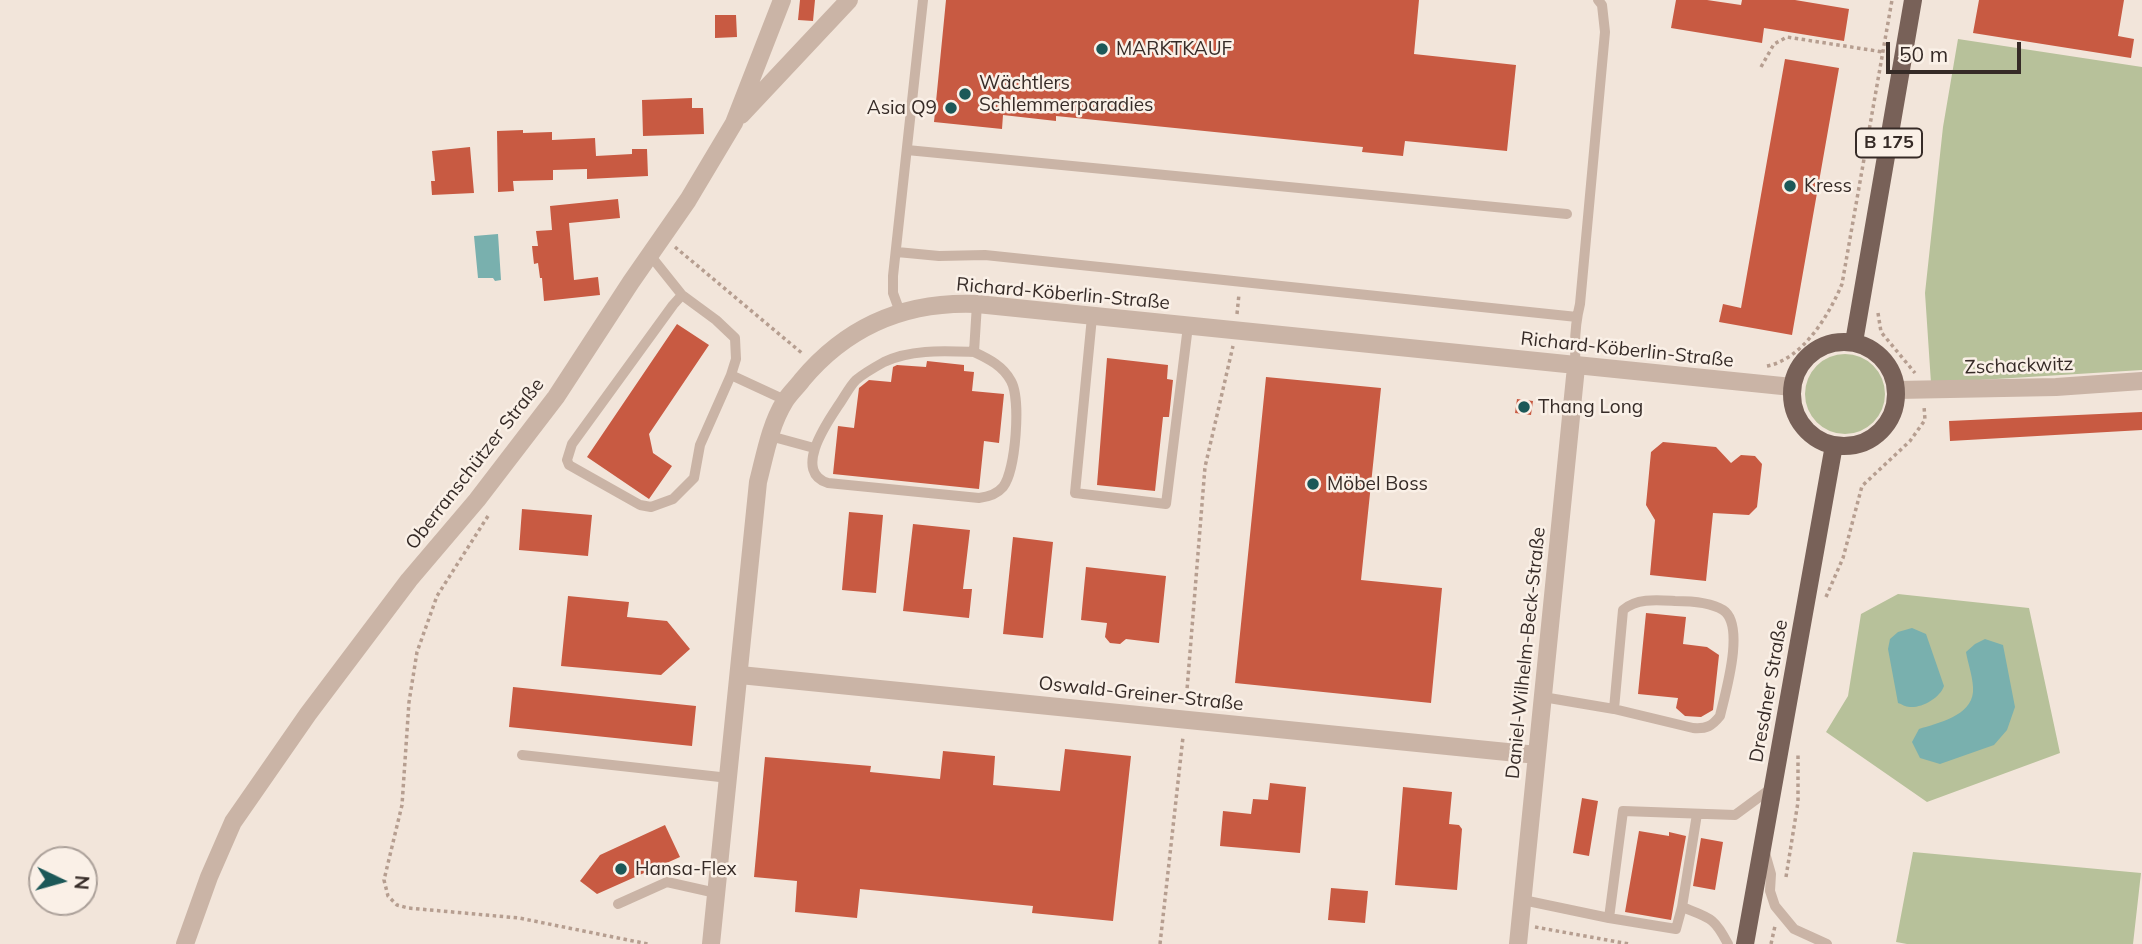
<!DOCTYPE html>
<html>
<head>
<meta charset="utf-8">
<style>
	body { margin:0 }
	#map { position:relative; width:2142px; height:944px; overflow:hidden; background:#f2e5da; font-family:Mulish,sans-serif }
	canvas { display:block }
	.north { position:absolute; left:28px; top:846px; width:70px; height:70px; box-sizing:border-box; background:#faf0e7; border:2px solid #aca19a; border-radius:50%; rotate:95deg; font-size:19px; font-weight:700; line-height:28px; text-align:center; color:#362b27 }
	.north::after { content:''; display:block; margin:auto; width:24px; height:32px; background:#1c5858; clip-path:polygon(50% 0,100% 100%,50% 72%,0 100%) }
	.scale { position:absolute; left:1886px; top:42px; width:135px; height:32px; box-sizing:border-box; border:4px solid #362b27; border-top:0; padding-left:9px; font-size:21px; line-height:24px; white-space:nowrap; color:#362b27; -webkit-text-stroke:5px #faf0e7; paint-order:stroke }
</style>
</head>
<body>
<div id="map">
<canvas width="2142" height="944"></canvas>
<div class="north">N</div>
<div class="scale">50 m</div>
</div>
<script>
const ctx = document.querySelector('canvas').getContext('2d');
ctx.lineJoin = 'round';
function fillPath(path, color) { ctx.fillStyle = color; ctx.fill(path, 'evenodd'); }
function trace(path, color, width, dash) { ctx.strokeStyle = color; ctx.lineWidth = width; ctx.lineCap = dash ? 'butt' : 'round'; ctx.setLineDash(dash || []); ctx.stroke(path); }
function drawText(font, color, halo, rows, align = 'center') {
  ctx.font = font + ' Mulish,sans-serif'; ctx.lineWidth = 5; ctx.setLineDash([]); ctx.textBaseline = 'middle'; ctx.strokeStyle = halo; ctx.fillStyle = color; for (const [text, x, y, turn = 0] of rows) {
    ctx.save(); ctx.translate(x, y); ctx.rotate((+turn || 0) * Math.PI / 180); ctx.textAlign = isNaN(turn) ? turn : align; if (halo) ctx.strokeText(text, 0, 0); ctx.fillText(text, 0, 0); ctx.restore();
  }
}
fillPath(new Path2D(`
	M 1958,39 L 2142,67 L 2142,370 L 1931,383 L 1925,293 L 1943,127 Z
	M1805 394a40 40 0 1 1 80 0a40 40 0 1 1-80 0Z
	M 1898,594 L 2029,608 L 2060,753 L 1927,802 L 1826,732 L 1848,696 L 1861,614 Z
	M 1913,852 L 2141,873 L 2133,944 L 1907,944 L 1896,942 Z`), '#b7c19a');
fillPath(new Path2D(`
	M 498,234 L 501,280 L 495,281 L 493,278 L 478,278 L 474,236 Z
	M 1912,628 L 1926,634 L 1944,686 C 1940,698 1922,708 1910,707 C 1905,707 1902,704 1898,703 L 1888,649 L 1890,639 L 1898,632 Z
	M 1985,639 L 2003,645 L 2015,707 L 2007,730 L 1994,745 L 1940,764 L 1920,758 L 1912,742 L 1919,729 C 1938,723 1971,716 1973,692 C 1974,680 1968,664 1966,652 L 1975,644 Z`), '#79b0ae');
fillPath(new Path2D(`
	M 800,0 L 815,0 L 813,21 L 798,20 Z
	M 946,0 L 1419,0 L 1414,54 L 1516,65 L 1507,151 L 1405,141 L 1403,156 L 1362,152 L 1363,147 L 1056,116 L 1056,121 L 1003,115 L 1002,129 L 934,122 Z
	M 1676,0 L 1707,0 L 1741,5 L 1742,0 L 1795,0 L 1849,9 L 1844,41 L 1764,28 L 1762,43 L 1671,28 Z
	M 1979,0 L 2124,0 L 2118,36 L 2134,39 L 2131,58 L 1973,33 Z
	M 715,15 L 736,15 L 737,37 L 715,38 Z
	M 1785,59 L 1839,68 L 1792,335 L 1719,322 L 1723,304 L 1741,308 Z
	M 692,98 L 692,108 L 703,108 L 704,134 L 643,136 L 642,100 Z
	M 523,130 L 523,133 L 552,132 L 552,140 L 595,138 L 596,156 L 632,154 L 632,149 L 647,149 L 648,176 L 587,179 L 587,169 L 553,170 L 553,180 L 513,181 L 514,191 L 498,192 L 497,131 Z
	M 470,147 L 474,193 L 432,195 L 431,181 L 435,181 L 432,151 Z
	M 618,199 L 620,218 L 569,223 L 574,280 L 598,277 L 600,295 L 544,301 L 542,278 L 540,278 L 538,263 L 534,264 L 532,246 L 538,246 L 536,231 L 552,230 L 550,206 Z
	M 677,324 L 709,345 L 649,434 L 653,453 L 672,466 L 649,499 L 587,457 Z
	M 1107,358 L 1168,365 L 1167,379 L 1173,380 L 1169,417 L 1163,417 L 1155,491 L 1097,485 Z
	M 927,361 L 964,365 L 964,371 L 974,372 L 972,391 L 1004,394 L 999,443 L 984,441 L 979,489 L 833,474 L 838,426 L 854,428 L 859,388 L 869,380 L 891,382 L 893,367 L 897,365 L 926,367 Z
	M 1266,377 L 1381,388 L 1361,580 L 1442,588 L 1431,703 L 1235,683 Z
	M 1517,399 L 1533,401 L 1531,415 L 1515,413 Z
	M 2142,412 L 2142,430 L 1950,441 L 1949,421 Z
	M 1663,442 L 1716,447 L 1731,463 L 1741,455 L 1755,456 L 1762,464 L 1757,507 L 1749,515 L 1713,513 L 1706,581 L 1650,575 L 1655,520 L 1646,505 L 1651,452 Z
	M 522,509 L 592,515 L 588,556 L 519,550 Z
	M 849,512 L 883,515 L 876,593 L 842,590 Z
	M 913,524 L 970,530 L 963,589 L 972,589 L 969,618 L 903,611 Z
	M 1013,537 L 1053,542 L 1043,638 L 1003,634 Z
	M 1086,567 L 1166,576 L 1159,643 L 1126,639 L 1120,644 L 1110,643 L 1105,637 L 1107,623 L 1081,620 Z
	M 568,596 L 629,602 L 627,617 L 667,621 L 690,649 L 661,675 L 561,666 Z
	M 1646,613 L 1686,617 L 1683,644 L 1707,647 L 1719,655 L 1713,710 L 1701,717 L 1685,716 L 1676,708 L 1678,698 L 1638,694 Z
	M 513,687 L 696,706 L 692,746 L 509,727 Z
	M 1065,749 L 1131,756 L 1113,921 L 1032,913 L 1033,906 L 860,889 L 857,918 L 795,912 L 797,881 L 754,877 L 765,757 L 871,766 L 870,772 L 940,779 L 943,751 L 995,756 L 993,785 L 1060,791 Z
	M 1270,783 L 1306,787 L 1300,853 L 1220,846 L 1223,811 L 1251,814 L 1253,799 L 1268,800 Z
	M 1403,787 L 1452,792 L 1449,824 L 1459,825 L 1462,829 L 1457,890 L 1395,885 Z
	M 1582,798 L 1598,801 L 1589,856 L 1573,853 Z
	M 665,825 L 680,857 L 597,894 L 580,881 L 600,855 Z
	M 1639,831 L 1669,836 L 1669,832 L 1686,836 L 1671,920 L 1625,912 Z
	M 1701,838 L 1723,842 L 1715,890 L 1693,886 Z
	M 1331,888 L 1368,891 L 1365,923 L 1328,920 Z`), '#c85a42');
trace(new Path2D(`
	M 1761,67 L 1774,44 L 1787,37 L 1883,52
	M 675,247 L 803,354
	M 1878,313 L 1881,332 L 1915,373
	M 1237,314 L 1239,294
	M 1767,366 C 1803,359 1829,315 1842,284 L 1892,0
	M 488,516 L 437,596 L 417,652 L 409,702 L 402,805 L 384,880 L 388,896 L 397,905 L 408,908 L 519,918 L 648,944
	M 1826,597 L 1843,558 L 1862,486 L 1910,441 L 1925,420 L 1924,406
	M 1186,702 L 1205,467 L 1233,346
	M 1786,877 L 1798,802 L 1798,753
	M 1535,927 L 1629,944
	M 1160,944 L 1183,737
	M 1771,944 L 1775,926`), '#b69e90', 3.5, [3.5, 3.5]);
trace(new Path2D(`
	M 907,150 L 1567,214
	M 897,252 L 939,256 L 985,255 L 1577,317
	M 650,255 L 682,295
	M 900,312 L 893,293 L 893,276 L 923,0
	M 1092,317 L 1075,493 L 1166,504 L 1188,326
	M 974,352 C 989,359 1003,366 1011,381 C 1021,399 1016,470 1003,487 C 997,494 988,497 979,498 L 828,483 C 793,472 826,424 838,406 C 844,398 849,387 856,380 C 863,374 875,367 884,362 C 911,349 944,351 974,352 L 977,304
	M 1576,367 C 1574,346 1575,324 1580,304 L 1605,32 L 1602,5 L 1598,0
	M 731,375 L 736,359 L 735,338 L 716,320 L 682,295 L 673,305 L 572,444 L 567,460 L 569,465 L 640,505 L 651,507 L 673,499 L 694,478 L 700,445 L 731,375 L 785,400
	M 770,436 L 814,448
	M 1543,697 L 1614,709 L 1623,610 C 1637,598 1657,600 1675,601 C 1690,601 1710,602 1723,610 C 1746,625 1725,694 1720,716 C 1712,726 1707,729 1693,728 L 1614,709
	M 522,755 L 729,778
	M 1697,814 L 1682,907 L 1676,929 L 1609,918 L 1623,811 L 1735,815 L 1773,787
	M 1765,853 L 1771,874 L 1770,891 L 1775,906 L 1794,929 L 1827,944
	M 1523,900 L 1609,918
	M 618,904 L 667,882 L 716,893
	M 1682,907 C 1710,918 1714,917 1728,944`), '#cab4a6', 10);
trace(new Path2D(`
	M 741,115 L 849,0
	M 1897,390 L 2056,387 L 2142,381
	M 740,675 L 1537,755
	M 185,944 L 209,877 L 233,822 L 308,714 L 409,580 L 477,500 L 556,397 L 631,282 L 688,200 L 734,123 L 782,0
	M 711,944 L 758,482 C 765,455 770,425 785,401 C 790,393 797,387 802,380 C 848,325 906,301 977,304 L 1792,387
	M 1518,944 L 1576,367`), '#cab4a6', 18);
trace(new Path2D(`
	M1792 394a52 52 0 1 1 104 0a52 52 0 1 1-104 0Z
	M 1854,342 L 1913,0
	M 1745,944 L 1834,445`), '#786158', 18);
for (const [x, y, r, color] of [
	[1102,49,7,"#1c5858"],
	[965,94,7,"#1c5858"],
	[951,108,7,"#1c5858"],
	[1790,186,7,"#1c5858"],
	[1524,407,7,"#1c5858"],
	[1313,484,7,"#1c5858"],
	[621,869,7,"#1c5858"]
]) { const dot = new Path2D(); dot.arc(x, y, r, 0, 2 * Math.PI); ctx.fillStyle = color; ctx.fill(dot); trace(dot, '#faf0e7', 2.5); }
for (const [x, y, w] of [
	[1889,143,66]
]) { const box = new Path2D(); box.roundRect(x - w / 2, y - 14.5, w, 29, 5); ctx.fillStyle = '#faf0e7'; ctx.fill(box); trace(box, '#362b27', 2); }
drawText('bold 18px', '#362b27', null, [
	["B 175",1889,143]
]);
drawText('19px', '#362b27', '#faf0e7', [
	["MARKTKAUF",1116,49],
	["Wächtlers",979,83],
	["Schlemmerparadies",979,105],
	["Asia Q9",937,108,"right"],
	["Kress",1804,186],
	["Thang Long",1538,407],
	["Möbel Boss",1327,484],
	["Hansa-Flex",635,869]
], 'left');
drawText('19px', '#362b27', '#faf0e7', [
	["Richard-Köberlin-Straße",1063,294,5],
	["Richard-Köberlin-Straße",1627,350,6],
	["Zschackwitz",2019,366,-2],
	["Oberranschützer Straße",475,464,-52],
	["Daniel-Wilhelm-Beck-Straße",1526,653,-84],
	["Dresdner Straße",1769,691,-80],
	["Oswald-Greiner-Straße",1141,694,6]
]);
</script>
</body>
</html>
